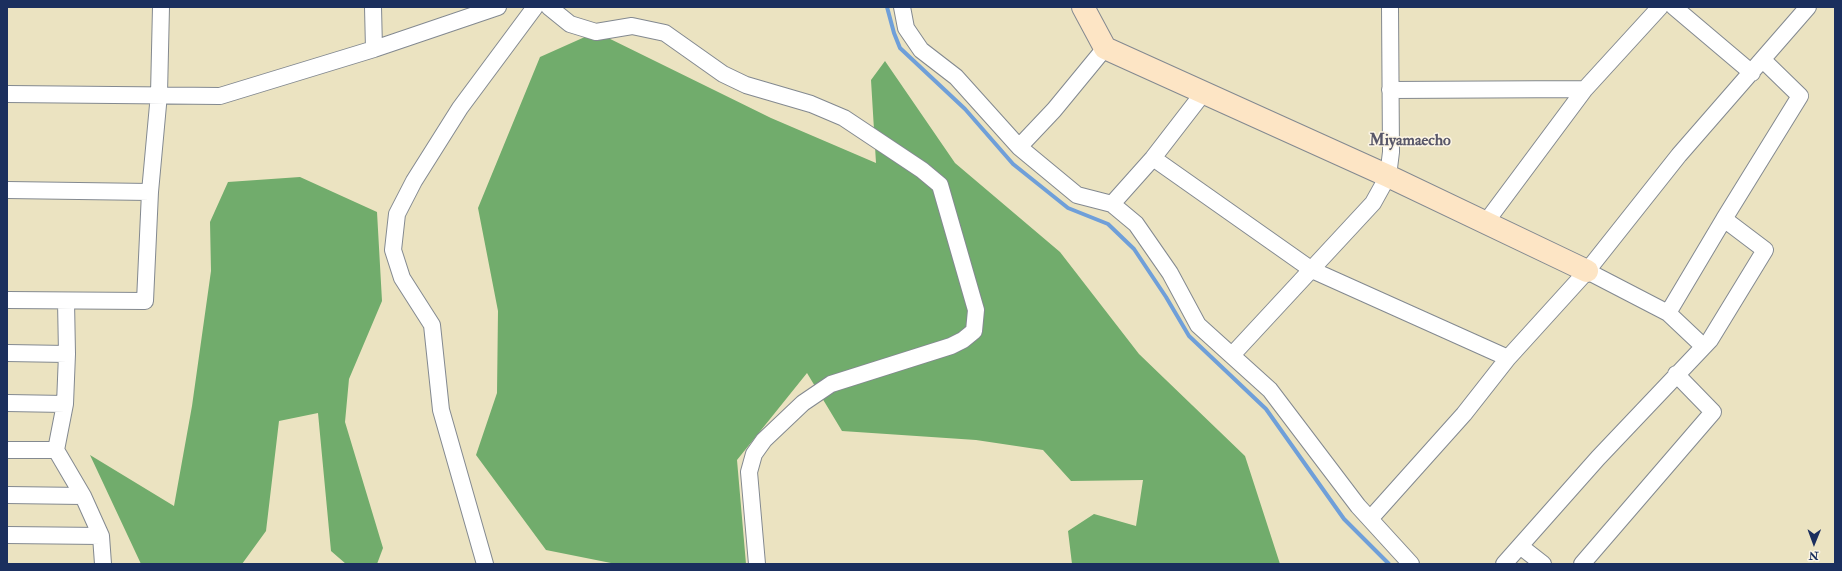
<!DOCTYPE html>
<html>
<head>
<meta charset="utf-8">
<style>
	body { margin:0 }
	#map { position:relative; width:1842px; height:571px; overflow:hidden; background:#ebe3c1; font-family:"IM FELL Double Pica",serif }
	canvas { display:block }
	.frame { position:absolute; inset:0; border:8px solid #1b2f5e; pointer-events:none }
	.north { position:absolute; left:1794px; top:523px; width:40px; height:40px; -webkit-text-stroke:3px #fcf5e5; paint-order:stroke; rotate:181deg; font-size:11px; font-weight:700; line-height:16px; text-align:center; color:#1b2f5e }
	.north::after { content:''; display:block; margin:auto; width:14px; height:18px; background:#1b2f5e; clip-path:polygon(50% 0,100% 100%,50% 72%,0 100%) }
</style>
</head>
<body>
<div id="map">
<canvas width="1842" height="571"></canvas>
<div class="frame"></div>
<div class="north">N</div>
</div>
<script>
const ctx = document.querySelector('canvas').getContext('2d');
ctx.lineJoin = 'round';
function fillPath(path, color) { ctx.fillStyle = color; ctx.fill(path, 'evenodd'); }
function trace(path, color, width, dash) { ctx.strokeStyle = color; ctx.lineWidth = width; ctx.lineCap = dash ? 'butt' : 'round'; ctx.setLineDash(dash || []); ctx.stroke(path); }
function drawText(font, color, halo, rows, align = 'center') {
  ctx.font = font + ' "IM FELL Double Pica",serif'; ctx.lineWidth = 3; ctx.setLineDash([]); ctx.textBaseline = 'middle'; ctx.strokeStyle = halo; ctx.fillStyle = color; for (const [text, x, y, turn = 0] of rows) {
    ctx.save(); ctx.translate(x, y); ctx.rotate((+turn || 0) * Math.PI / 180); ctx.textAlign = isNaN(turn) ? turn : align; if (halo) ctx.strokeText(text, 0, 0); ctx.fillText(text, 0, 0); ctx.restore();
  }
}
fillPath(new Path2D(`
	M 596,32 L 771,118 L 876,163 L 871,80 L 885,61 L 955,163 L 1060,252 L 1139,354 L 1245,456 L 1280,564 L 1072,564 L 1068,531 L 1094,514 L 1136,526 L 1143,480 L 1071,481 L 1043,450 L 976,440 L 842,431 L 807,373 L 737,460 L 746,564 L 616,564 L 546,550 L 476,455 L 497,393 L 498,311 L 478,208 L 540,57 Z
	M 300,177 L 377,212 L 382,301 L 349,379 L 345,422 L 383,548 L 377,564 L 346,564 L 331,551 L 318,413 L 279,421 L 266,531 L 242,564 L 141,564 L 90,455 L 174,506 L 192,406 L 211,271 L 210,222 L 228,182 Z`), '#71ac6c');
trace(new Path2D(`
	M 887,7 L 894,33 L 900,48 L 965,109 L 1013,164 L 1068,208 L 1108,224 L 1134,249 L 1166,297 L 1189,336 L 1266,409 L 1344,519 L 1389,564`), '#6f9fd9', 4);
const street = new Path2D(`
	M 373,7 L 374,49
	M 549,7 L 570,24 L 596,32 L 632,26 L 665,33 L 723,74 L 746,85 L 811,104 L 844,118 L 922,170 L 940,185 L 976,310 L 974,331 L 963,340 L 951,346 L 831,384 L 803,403 L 764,440 L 754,454 L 749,472 L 757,564
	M 902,7 L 906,28 L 921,50 L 956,77 L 1019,147 L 1077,195 L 1112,204 L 1136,224 L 1170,273 L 1198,325 L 1270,390 L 1358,506 L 1411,564
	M 1674,7 L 1752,73
	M 1390,90 L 1585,89
	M 7,94 L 220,96 L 374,49 L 498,7
	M 1019,147 L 1054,110 L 1105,48
	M 1153,158 L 1312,270 L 1508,358
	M 7,190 L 150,192
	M 1112,204 L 1153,158 L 1204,92
	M 1486,222 L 1585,89 L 1660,7
	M 1587,271 L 1668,313 L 1703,346
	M 7,300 L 145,301 L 150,192 L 159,94 L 161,7
	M 1668,313 L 1724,219
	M 7,353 L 67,354
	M 1233,354 L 1373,203 L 1388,176 L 1391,152 L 1390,7
	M 7,403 L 65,404
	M 7,450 L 56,450
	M 7,495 L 83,496
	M 1370,519 L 1464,414 L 1508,358 L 1587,271 L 1679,155 L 1808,7
	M 7,535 L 101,536 L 83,496 L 56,450 L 65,404 L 67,354 L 66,301
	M 101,536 L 103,564
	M 1520,546 L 1543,564
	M 485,564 L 441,410 L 432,325 L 402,278 L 393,250 L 397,214 L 414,181 L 460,108 L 535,7
	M 1504,564 L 1598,458 L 1710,340 L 1765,250 L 1724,219 L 1800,96 L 1763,60
	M 1582,564 L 1713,412 L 1676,374`);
const secondary = new Path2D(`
	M 1083,7 L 1105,48 L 1388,176 L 1587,271`);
trace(street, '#838990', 18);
trace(secondary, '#838990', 24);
trace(street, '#fff', 16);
trace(secondary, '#fde5c5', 22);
drawText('bold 16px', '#585769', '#fcf5e5', [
	["Miyamaecho",1410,142]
]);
</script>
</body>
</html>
